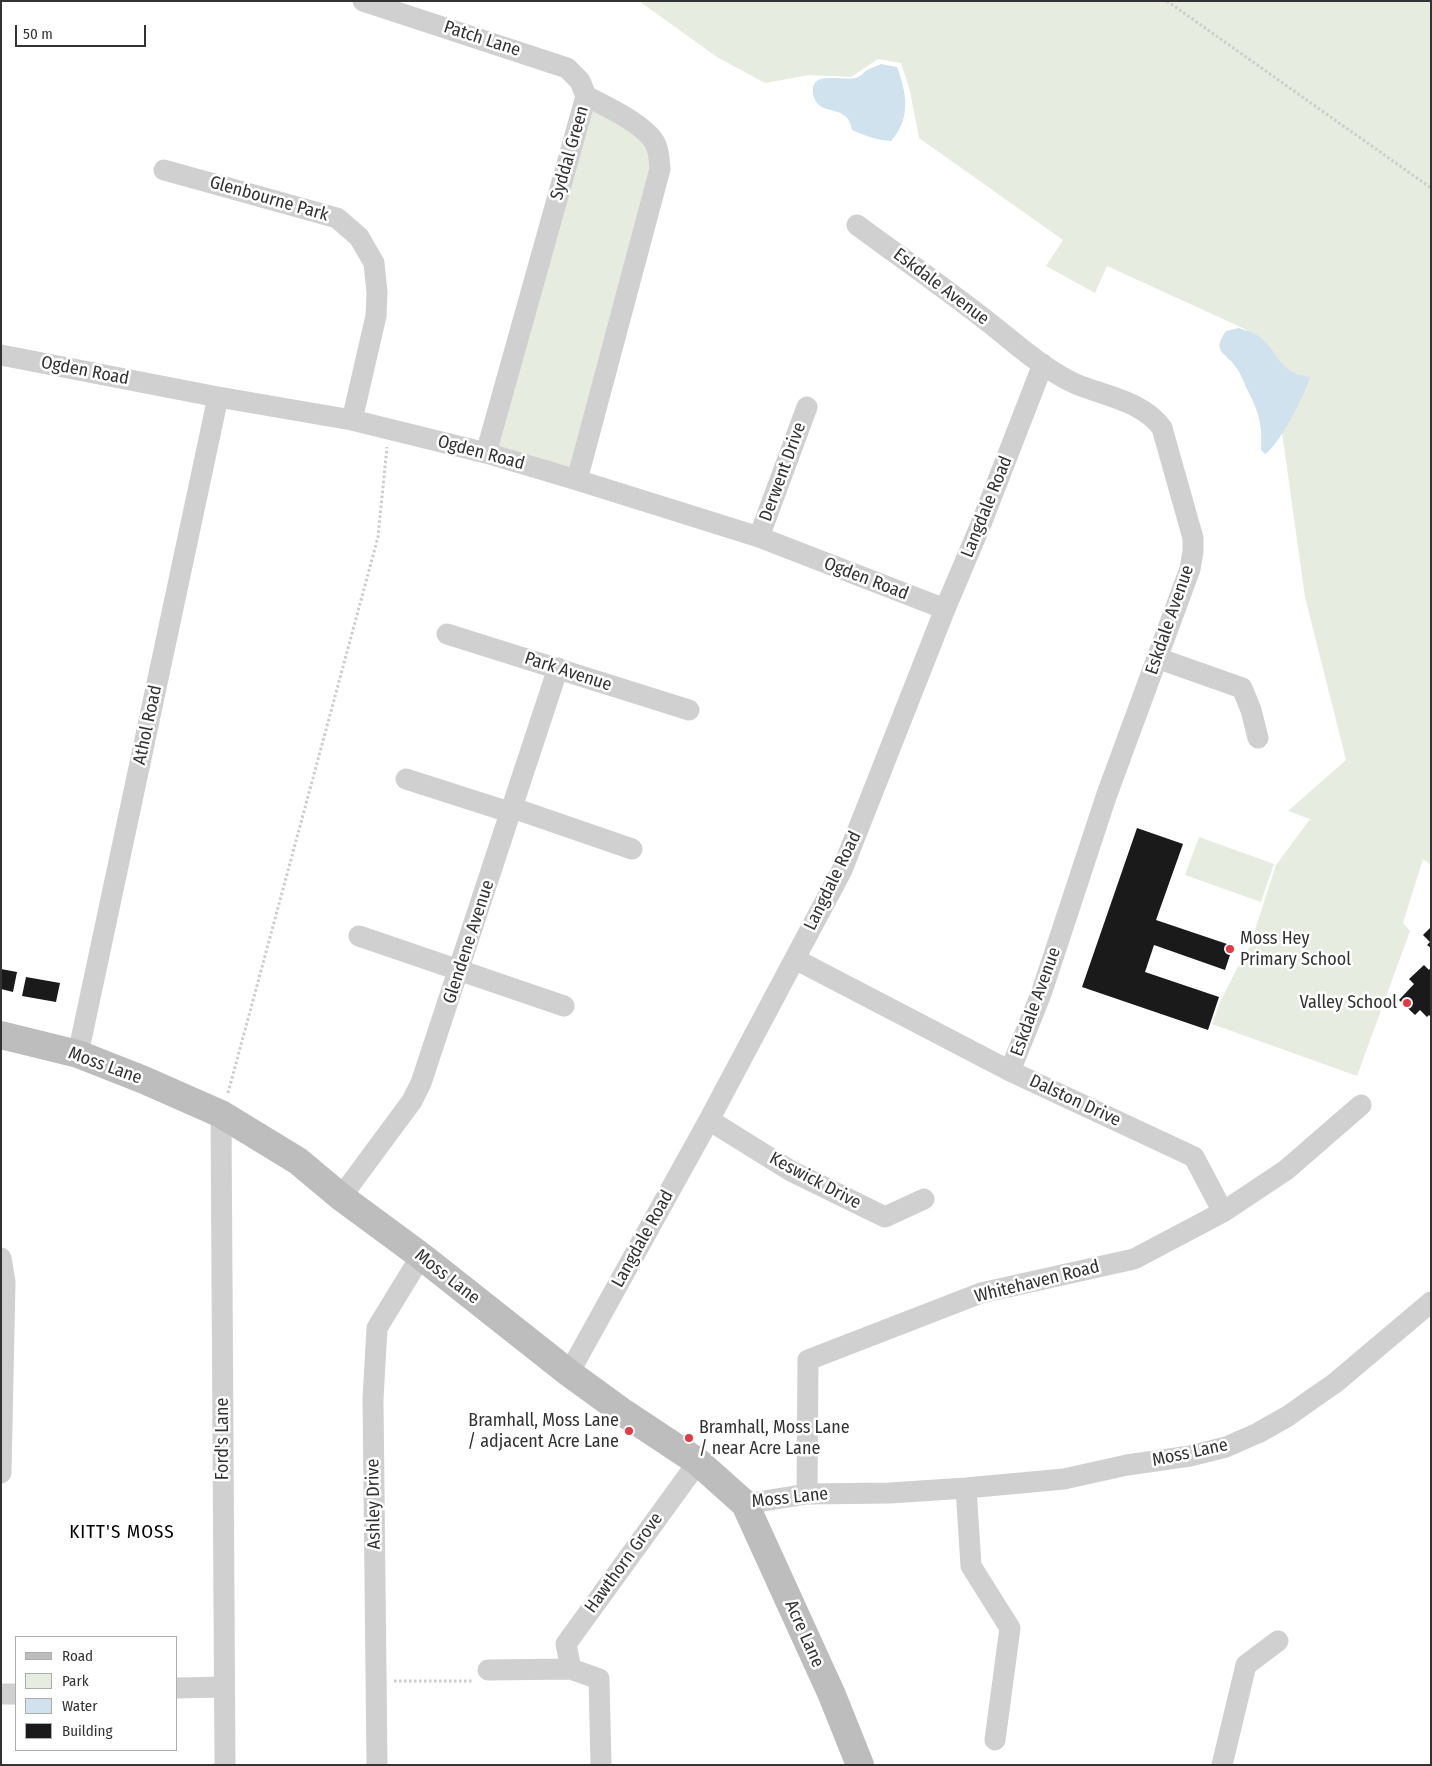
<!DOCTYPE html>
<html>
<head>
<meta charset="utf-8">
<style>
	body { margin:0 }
	#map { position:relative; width:1432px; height:1766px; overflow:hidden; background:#fff; font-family:"Fira Sans Condensed",sans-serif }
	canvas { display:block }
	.frame { position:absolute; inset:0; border:2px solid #333; pointer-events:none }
	.legend { position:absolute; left:15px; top:1636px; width:162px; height:115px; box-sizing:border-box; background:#fff; border:1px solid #adadad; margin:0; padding:6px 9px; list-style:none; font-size:15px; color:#333 }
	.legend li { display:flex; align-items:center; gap:10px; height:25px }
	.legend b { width:25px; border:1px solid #adadad }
	.scale { position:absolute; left:15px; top:25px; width:131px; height:22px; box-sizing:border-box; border:2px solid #333; border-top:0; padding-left:6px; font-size:15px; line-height:18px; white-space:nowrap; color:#333; -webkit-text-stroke:4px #fff; paint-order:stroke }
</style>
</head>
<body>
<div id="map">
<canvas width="1432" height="1766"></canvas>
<div class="frame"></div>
<ul class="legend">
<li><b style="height:6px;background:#bdbdbd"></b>Road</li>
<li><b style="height:14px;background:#e6ecdf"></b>Park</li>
<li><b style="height:14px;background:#cfe2ee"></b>Water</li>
<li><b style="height:14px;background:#1a1a1a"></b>Building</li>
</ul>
<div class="scale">50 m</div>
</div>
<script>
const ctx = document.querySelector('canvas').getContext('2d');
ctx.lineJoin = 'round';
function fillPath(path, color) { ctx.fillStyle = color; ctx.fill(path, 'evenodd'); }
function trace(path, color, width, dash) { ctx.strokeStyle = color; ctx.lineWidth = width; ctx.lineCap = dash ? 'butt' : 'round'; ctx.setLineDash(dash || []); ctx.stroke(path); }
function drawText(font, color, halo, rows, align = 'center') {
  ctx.font = font + ' "Fira Sans Condensed",sans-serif'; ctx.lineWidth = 5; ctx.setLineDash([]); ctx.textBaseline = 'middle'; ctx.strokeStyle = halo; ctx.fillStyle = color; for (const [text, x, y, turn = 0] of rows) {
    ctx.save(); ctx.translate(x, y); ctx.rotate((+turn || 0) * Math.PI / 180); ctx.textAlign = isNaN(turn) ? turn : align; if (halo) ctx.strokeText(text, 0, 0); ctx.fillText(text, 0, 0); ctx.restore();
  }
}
fillPath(new Path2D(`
	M 639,1 L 1431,1 L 1431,865 L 1423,859 L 1403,923 L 1410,931 L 1357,1076 L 1212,1024 L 1220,1002 L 1245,953 L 1247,954 L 1276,865 L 1310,819 L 1288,811 L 1346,760 L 1305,597 L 1273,368 L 1245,329 L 1107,266 L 1095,293 L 1046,266 L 1063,240 L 919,138 L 910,91 L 901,63 L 878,59 L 851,77 L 809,75 L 765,83 L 717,57 Z
	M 586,96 L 659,152 L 577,480 L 486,453 Z
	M 1199,837 L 1274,864 L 1261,902 L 1185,875 Z`), '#e6ecdf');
fillPath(new Path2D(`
	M 881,64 L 897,67 C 907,93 911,119 891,141 C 877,140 865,136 852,130 C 848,102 820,118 814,97 C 806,67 845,83 858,77 C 861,76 864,72 867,70 C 871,68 877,66 881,64 Z
	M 1239,328 C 1246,331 1256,333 1261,338 C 1281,355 1278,373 1310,377 C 1306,393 1278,447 1265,454 L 1261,450 C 1263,424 1258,410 1246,387 C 1243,380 1240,372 1235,366 C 1232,361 1221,353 1220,349 C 1218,343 1222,337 1226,331 Z`), '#cfe2ee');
fillPath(new Path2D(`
	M 1137,828 L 1183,844 L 1156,920 L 1233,946 L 1225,970 L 1154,945 L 1145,972 L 1219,997 L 1208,1030 L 1082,987 Z
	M 1431,927 L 1431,948 L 1427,945 L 1430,942 L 1423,935 Z
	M 1424,965 L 1429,970 L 1431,967 L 1431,1017 L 1429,1015 L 1427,1017 L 1420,1010 L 1415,1015 L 1399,1000 L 1414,984 L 1409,979 Z
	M 1,969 L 17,972 L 13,992 L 1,989 Z
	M 26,977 L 60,983 L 56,1002 L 22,996 Z`), '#1a1a1a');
trace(new Path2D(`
	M 1167,1 L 1431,188
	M 228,1093 L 378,537 L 387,447
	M 394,1681 L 473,1681`), '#cdcdcd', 3, [2.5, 2.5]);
trace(new Path2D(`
	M 363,1 L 567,68 L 580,81 L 586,96
	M 164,170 L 337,218 L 359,237 L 374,263 L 377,293 L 376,316 L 352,420
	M 857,225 C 899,256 942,286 983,318 C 1012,340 1042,369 1076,384 C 1104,396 1143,401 1162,428 L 1193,538 L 1193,552 L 1190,569 L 1107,794 L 1041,994 L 1010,1071
	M 1,355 L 218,397 L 352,420 L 486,453 L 577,480 L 759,537 L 945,609
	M 486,453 L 586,96 C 606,106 635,120 650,136 C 659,145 659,158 660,169 L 577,480
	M 759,537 L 807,407
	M 447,634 L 689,710
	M 1157,658 L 1242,688 L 1251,710 L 1258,738
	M 406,779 L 512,813
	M 513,808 L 632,849
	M 359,936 L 564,1006
	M 795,959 L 1010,1071 L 1194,1157 L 1223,1212
	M 78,1054 L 218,397
	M 221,1114 L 225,1765
	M 709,1120 L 791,1171 L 885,1217 L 924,1199
	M 341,1197 L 412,1101 L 421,1083 L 558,668
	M 1,1258 L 5,1282 L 1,1473
	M 569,1373 L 709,1120 L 842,870 L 945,609 L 981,524 L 1043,364
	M 966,1488 L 971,1566 L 1010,1628 L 995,1740
	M 807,1494 L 808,1360 L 981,1293 L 1134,1259 L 1223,1212 L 1286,1170 L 1361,1105
	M 745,1504 L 807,1494 L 890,1493 L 966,1488 L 1064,1479 L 1127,1465 L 1190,1456 L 1226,1447 L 1258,1433 L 1288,1416 L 1312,1399 L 1335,1383 L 1431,1302
	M 488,1670 L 571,1669
	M 176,1688 L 224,1687
	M 1,1694 L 16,1694
	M 377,1765 L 373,1399 L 377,1328 L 421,1256
	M 601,1765 L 599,1679 L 571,1669 L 566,1644 L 698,1462
	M 1222,1765 L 1246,1665 L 1278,1641`), '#d0d0d0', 21);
trace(new Path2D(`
	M 1,1035 L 78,1054 L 144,1080 L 221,1114 L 298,1161 L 341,1197 L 421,1256 L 569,1373 L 624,1413 L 698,1462 L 745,1504 L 832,1695 L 860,1765`), '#bdbdbd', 28);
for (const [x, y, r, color] of [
	[1230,949,5,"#e63946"],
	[1407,1003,5,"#e63946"],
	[629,1431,5,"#e63946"],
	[689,1438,5,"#e63946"]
]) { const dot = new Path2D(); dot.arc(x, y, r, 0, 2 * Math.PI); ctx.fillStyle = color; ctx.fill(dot); trace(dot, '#fff', 2); }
drawText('18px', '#333', '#fff', [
	["Patch Lane",482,39,18],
	["Syddal Green",570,153,-74],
	["Glenbourne Park",269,199,16],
	["Eskdale Avenue",941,287,37],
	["Ogden Road",85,371,11],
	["Ogden Road",481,453,15],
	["Derwent Drive",783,472,-70],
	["Langdale Road",987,507,-68],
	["Ogden Road",866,579,21],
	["Eskdale Avenue",1170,620,-71],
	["Park Avenue",568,672,18],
	["Athol Road",148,725,-78],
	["Langdale Road",833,881,-64],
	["Glendene Avenue",469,942,-72],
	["Eskdale Avenue",1036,1002,-70],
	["Moss Lane",105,1066,20],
	["Dalston Drive",1075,1101,25],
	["Keswick Drive",815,1181,28],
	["Langdale Road",643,1239,-61],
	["Moss Lane",447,1277,38],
	["Whitehaven Road",1037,1282,-14],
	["Ford's Lane",223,1439,-90],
	["Moss Lane",1190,1453,-12],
	["Moss Lane",790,1498,-6],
	["Ashley Drive",374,1504,-91],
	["Hawthorn Grove",624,1563,-54],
	["Acre Lane",804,1634,66]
]);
drawText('18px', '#333', '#fff', [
	["Moss Hey",1240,939],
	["Primary School",1240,960],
	["Valley School",1397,1003,"right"],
	["Bramhall, Moss Lane",619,1421,"right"],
	["/ adjacent Acre Lane",619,1442,"right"],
	["Bramhall, Moss Lane",699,1428],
	["/ near Acre Lane",699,1449]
], 'left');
ctx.letterSpacing = '1px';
drawText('19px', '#000', '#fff', [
	["KITT'S MOSS",122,1533]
]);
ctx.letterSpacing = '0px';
</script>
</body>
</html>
